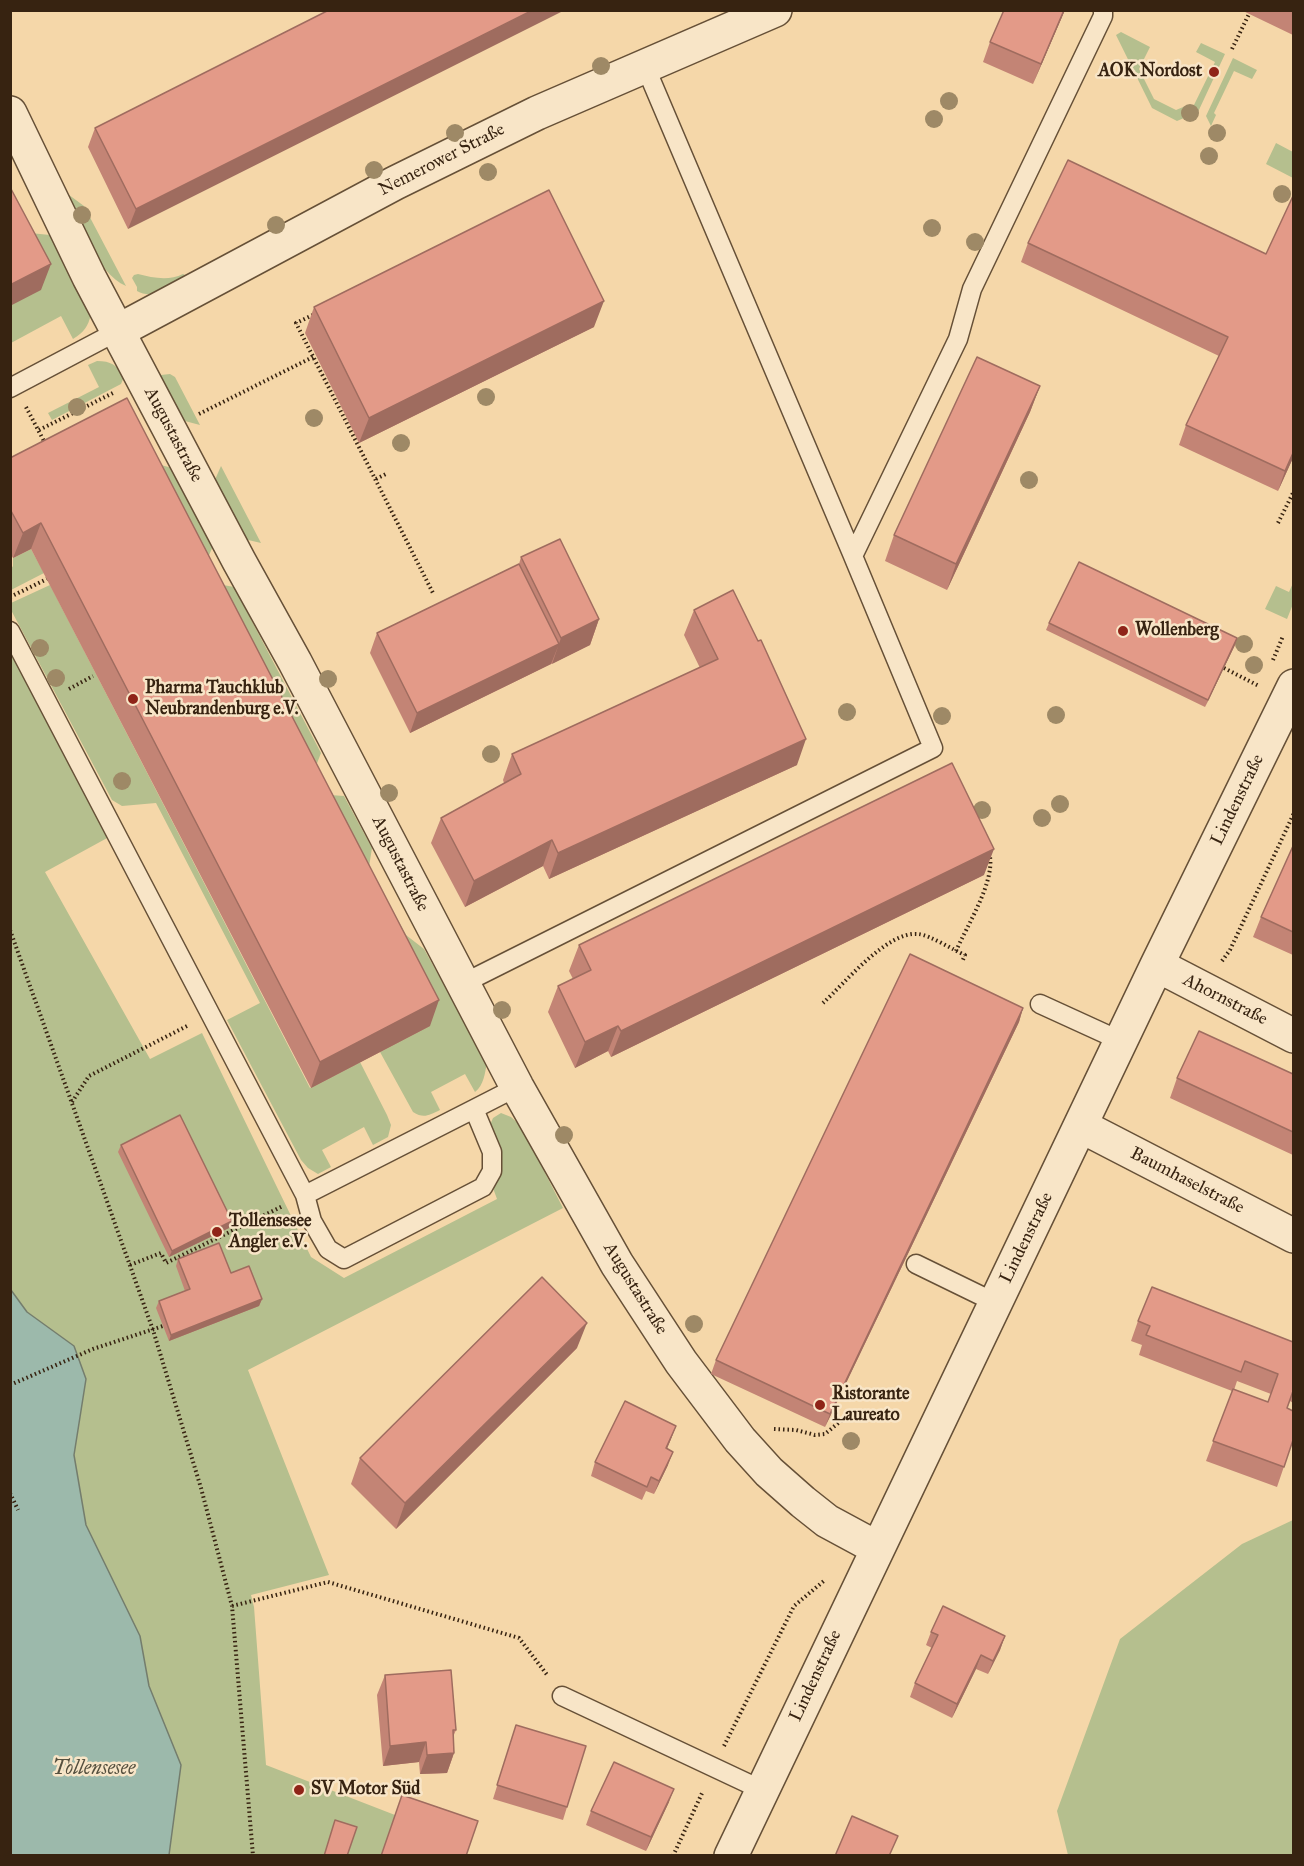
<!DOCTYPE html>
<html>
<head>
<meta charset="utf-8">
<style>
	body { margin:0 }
	#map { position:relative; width:1304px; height:1866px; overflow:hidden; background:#f5d7a9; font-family:"IM FELL Great Primer",serif }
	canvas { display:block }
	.frame { position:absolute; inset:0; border:12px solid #372311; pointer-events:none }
</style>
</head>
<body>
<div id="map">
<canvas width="1304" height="1866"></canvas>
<div class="frame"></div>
</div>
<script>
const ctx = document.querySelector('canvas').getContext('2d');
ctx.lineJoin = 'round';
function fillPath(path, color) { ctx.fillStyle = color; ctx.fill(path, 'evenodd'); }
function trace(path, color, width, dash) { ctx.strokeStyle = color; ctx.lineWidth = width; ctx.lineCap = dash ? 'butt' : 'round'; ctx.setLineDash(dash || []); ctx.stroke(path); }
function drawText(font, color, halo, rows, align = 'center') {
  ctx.font = font + ' "IM FELL Great Primer",serif'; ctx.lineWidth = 5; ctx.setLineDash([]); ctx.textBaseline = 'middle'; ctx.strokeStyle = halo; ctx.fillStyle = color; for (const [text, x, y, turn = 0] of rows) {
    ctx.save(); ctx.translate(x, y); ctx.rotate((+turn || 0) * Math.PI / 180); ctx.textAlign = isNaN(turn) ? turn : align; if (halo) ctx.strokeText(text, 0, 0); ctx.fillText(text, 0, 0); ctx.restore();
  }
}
fillPath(new Path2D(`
	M 1121,32 L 1150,47 L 1139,69 L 1154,99 L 1176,110 L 1188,105 L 1193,107 L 1215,62 L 1196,52 L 1201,43 L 1225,54 L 1198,112 L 1177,121 L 1152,108 L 1116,35 Z
	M 1233,58 L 1257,70 L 1252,79 L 1234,71 L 1214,113 L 1216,115 L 1211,126 L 1206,116 Z
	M 1276,143 L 1293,152 L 1293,178 L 1266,164 Z
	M 61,189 L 84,206 L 126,286 C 97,274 76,217 61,189 Z
	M 30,233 L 50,235 L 91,314 C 88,327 84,332 73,339 L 61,316 L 11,343 L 11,306 Z
	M 138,274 C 153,278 169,281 183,274 L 187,276 C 172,285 155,301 137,291 L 137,287 L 132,278 L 134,275 Z
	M 97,361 C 111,361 117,365 124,377 L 121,384 L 52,420 L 48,413 L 99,387 L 88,365 Z
	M 170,374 L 175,377 L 200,425 L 181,420 L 162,382 L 161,375 Z
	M 161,465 L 172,468 L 213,546 L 207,560 Z
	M 221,466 L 261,543 L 244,539 L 214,482 Z
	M 31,549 L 44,573 L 11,590 L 11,569 L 13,566 L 13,558 Z
	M 1293,583 L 1293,604 L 1287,619 L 1265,609 L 1276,586 L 1289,592 Z
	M 218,584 L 234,587 L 321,753 L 314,771 Z
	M 50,585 L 310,1088 L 360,1062 L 387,1115 L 391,1125 L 388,1137 L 373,1145 L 364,1127 L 322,1150 L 331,1167 L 318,1174 L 308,1168 L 301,1160 L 227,1020 L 260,1003 L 156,803 L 122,806 L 112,800 L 11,610 L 11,603 Z
	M 10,651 L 109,837 L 45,872 L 150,1059 L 202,1033 L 311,1257 L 344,1278 L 497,1199 L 493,1188 C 508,1163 502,1150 490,1125 L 493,1118 L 501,1113 L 511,1117 L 521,1126 L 563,1208 L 248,1370 L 329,1575 L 251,1595 L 254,1607 L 266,1765 L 395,1815 L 470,1840 L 465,1855 L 169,1855 L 171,1837 L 86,1525 L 74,1455 L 86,1379 L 74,1346 L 27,1312 L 11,1290 Z
	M 330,795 L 344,796 L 372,848 L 369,867 L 406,935 L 424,949 L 487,1062 C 485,1073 484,1085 475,1092 L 465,1074 L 431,1092 L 440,1110 C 429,1115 424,1119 413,1112 L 380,1052 Z
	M 1293,1520 L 1293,1855 L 1068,1855 L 1057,1811 L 1120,1639 L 1242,1544 Z`), '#b5bf8e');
const water = new Path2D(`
	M 11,1290 L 27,1312 L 74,1346 L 86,1379 L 74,1455 L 86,1525 L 140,1636 L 149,1686 L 181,1765 L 169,1855 L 11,1855 Z`);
fillPath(water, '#9cb9ab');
trace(water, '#747d6d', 1.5);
const service = new Path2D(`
	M 645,66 L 853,556
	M 10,388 L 118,331
	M 10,631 L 305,1195 L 312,1221 L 328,1249 L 344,1259 L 483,1187 L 492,1171 L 492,1152 L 474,1109 L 517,1087
	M 462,984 L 933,748 L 853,556 L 958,339 L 972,289 L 1103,16 L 1103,10
	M 1040,1004 L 1121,1041
	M 305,1195 L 474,1109
	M 916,1264 L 996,1303
	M 562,1696 L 762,1790`);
const minor = new Path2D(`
	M 10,113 L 89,277 L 239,561 L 295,662 L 517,1087 L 617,1264 L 681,1362 L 740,1440 L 769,1472 L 803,1502 L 827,1521 L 877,1548
	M 118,331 L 395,183 L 537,113 L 775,10
	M 1157,965 L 1294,1036
	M 1081,1126 L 1294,1236
	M 731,1856 L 1157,965 L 1294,686`);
trace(service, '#665037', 21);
trace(minor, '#665037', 36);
trace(new Path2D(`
	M 1232,49 L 1249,14
	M 313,315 L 296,323 L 434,595
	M 26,407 L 45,443
	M 199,414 L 315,356
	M 39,430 L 115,392
	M 376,479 L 386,474
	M 1278,523 L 1294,491
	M 10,597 L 47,579
	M 1273,660 L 1283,636
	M 1224,668 L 1259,686
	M 69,689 L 93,676
	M 10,930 L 153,1330 L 201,1488 L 232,1606 L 253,1856
	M 956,951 C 967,926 994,883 990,857
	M 1222,961 L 1230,950 L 1294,813
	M 823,1003 C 845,983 887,931 918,934 C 930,935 953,950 965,955 L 962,962
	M 72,1102 L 89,1076 L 189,1025
	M 130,1265 L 161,1253 L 166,1263 L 283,1206
	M 10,1385 L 93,1349 L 163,1326
	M 774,1429 L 796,1430 L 815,1435 L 825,1434 L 842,1420
	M 10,1493 L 18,1510
	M 232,1606 L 328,1582 L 519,1638 L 548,1676
	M 724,1746 L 794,1606 L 825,1580
	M 673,1856 L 703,1791`), '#372311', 4, [1.5, 3]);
trace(service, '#f8e5c7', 18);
trace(minor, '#f8e5c7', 33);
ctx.fillStyle = '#9e8966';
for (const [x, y] of [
	[601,66],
	[949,101],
	[1190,113],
	[934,119],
	[455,133],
	[1217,133],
	[1209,156],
	[374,170],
	[488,172],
	[1282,194],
	[82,215],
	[276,225],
	[932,228],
	[975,242],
	[486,397],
	[77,407],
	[314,418],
	[401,443],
	[1029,480],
	[1244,644],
	[40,648],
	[1254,665],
	[56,678],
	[328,679],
	[847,712],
	[1056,715],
	[942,716],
	[491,754],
	[122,781],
	[389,793],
	[1060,804],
	[982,810],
	[1042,818],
	[502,1010],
	[564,1135],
	[694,1324],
	[851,1441]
]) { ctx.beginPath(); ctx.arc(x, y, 9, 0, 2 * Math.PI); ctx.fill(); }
fillPath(new Path2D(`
	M 329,10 L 128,229 L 88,147 L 95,128 Z
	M 1004,10 L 1065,10 L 1033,84 L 983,62 L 990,42 Z
	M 1241,10 L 1293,10 L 1293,35 Z
	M 1028,243 L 1266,254 L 1293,458 L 1278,491 L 1179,445 L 1186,425 L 1219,356 L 1021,262 Z
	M 314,307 L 594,327 L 359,443 L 305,333 Z
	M 1040,386 L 1030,412 L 947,590 L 885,561 L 894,535 Z
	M 10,458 L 430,1026 L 311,1088 L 31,549 L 13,558 L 10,553 Z
	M 521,557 L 599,619 L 590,645 L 410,733 L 370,653 L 377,633 L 519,564 Z
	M 694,610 L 797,765 L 549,879 L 543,866 L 465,907 L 431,843 L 441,818 L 504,783 L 503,780 L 512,754 L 700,668 L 684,635 Z
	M 1049,623 L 1235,645 L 1205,707 L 1046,630 Z
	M 1293,846 L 1293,955 L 1253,937 L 1261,917 Z
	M 984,875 L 611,1057 L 608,1051 L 575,1068 L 548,1012 L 558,986 L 573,979 L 569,971 L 579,945 Z
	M 1023,1008 L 1019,1022 L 825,1427 L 711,1374 L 716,1360 Z
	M 1293,1074 L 1293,1155 L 1170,1098 L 1177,1078 Z
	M 121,1145 L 229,1228 L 169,1257 L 118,1152 Z
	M 178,1259 L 231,1273 L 262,1299 L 259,1306 L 169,1341 L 156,1308 L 159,1301 L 185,1291 L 176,1266 Z
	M 1138,1321 L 1293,1342 L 1293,1403 L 1290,1401 L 1287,1409 L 1293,1440 L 1277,1487 L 1206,1461 L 1232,1391 L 1139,1355 L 1142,1345 L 1131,1341 ZM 1237,1381 L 1271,1394 L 1268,1402 L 1234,1390 Z
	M 577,1348 L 396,1529 L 351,1484 L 360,1458 Z
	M 676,1426 L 667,1449 L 668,1465 L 654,1494 L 646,1491 L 642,1500 L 591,1476 L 595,1462 Z
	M 931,1632 L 1005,1636 L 1000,1650 L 988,1674 L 976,1669 L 952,1718 L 910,1697 L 915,1683 L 932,1648 L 926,1645 Z
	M 385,1675 L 456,1730 L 453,1737 L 454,1753 L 447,1773 L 420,1774 L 419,1762 L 383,1766 L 377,1695 Z
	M 516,1725 L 567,1807 L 563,1820 L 493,1799 Z
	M 669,1802 L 646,1851 L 586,1825 L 591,1811 Z`), '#c38475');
fillPath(new Path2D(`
	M 533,10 L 565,10 L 128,229 L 136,209 Z
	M 1064,10 L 1065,10 L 1033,84 L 1041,64 Z
	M 51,264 L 41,290 L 10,306 L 10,285 Z
	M 604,301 L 594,327 L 359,443 L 369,418 Z
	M 1040,386 L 1030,412 L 947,590 L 956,564 Z
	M 1293,453 L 1293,458 L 1278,491 L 1285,471 Z
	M 41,523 L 31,549 L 13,558 L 23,533 Z
	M 599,619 L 590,645 L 552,664 L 561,638 Z
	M 1237,638 L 1235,645 L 1205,707 L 1208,700 Z
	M 559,644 L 551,664 L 410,733 L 417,713 Z
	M 806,739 L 797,765 L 549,879 L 558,853 Z
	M 552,840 L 543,866 L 465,907 L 474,881 Z
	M 994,849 L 984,875 L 611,1057 L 621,1031 Z
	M 439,1000 L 430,1026 L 311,1088 L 320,1062 Z
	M 1023,1008 L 1019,1022 L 825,1427 L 830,1414 Z
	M 618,1026 L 608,1051 L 575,1068 L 585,1042 Z
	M 232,1221 L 229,1228 L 169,1257 L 172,1251 Z
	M 262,1299 L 259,1306 L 169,1341 L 171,1335 Z
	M 587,1323 L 577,1348 L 396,1529 L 405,1503 Z
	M 676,1426 L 671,1439 L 661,1462 L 666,1448 Z
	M 673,1452 L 668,1465 L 654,1494 L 659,1481 Z
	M 1005,1636 L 1000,1650 L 988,1674 L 993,1661 Z
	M 981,1655 L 976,1669 L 952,1718 L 957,1704 Z
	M 426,1742 L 419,1762 L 383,1766 L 390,1746 Z
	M 454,1753 L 447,1773 L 420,1774 L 427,1755 Z
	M 674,1789 L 669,1802 L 646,1851 L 651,1837 Z`), '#9f6c5f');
const building = new Path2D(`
	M 329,10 L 533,10 L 136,209 L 95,128 Z
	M 1004,10 L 1064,10 L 1041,64 L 990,42 Z
	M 1068,160 L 1266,254 L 1293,196 L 1293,453 L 1285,471 L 1186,425 L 1228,337 L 1028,243 Z
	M 10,187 L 51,264 L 10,285 Z
	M 549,190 L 604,301 L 369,418 L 314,307 Z
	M 977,357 L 1040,386 L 956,564 L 894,535 Z
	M 127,398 L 439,1000 L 320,1062 L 41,523 L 23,533 L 10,509 L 10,458 Z
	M 560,539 L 599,619 L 561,638 L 521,557 Z
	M 1079,562 L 1237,638 L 1208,700 L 1049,623 Z
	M 519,564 L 559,644 L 417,713 L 377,633 Z
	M 733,590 L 758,641 L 761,640 L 806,739 L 558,853 L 552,840 L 474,881 L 441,818 L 521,774 L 512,754 L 718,659 L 694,610 Z
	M 952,763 L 994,849 L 621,1031 L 618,1026 L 585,1042 L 558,986 L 591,970 L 579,945 Z
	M 1293,846 L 1293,932 L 1261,917 Z
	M 910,954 L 1023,1008 L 830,1414 L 716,1360 Z
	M 1199,1031 L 1293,1074 L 1293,1132 L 1177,1078 Z
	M 180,1115 L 232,1221 L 172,1251 L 121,1145 Z
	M 219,1243 L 231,1273 L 249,1266 L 262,1299 L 171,1335 L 159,1301 L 190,1289 L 178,1259 Z
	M 542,1277 L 587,1323 L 405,1503 L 360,1458 Z
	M 1152,1287 L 1293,1342 L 1293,1391 L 1287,1408 L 1293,1411 L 1293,1440 L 1284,1467 L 1213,1441 L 1233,1389 L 1268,1402 L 1278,1374 L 1245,1361 L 1241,1372 L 1146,1335 L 1150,1326 L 1138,1321 Z
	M 625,1401 L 676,1426 L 666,1448 L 673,1452 L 659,1481 L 651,1477 L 647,1487 L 595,1462 Z
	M 943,1606 L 1005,1636 L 993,1661 L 981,1655 L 957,1704 L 915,1683 L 938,1635 L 931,1632 Z
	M 451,1670 L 456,1730 L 453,1730 L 454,1753 L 427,1755 L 426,1742 L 390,1746 L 385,1675 Z
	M 516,1725 L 586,1746 L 567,1807 L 497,1785 Z
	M 614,1762 L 674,1789 L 651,1837 L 591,1811 Z
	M 402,1795 L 478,1821 L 466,1856 L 381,1856 Z
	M 852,1816 L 898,1836 L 889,1856 L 835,1856 Z
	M 335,1820 L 357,1827 L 347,1856 L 324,1856 Z`);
fillPath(building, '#e39a88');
trace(building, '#9f6c5f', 1.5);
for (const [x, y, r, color] of [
	[1214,72,6,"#8f2418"],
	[1123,631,6,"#8f2418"],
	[133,699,6,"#8f2418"],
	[217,1232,6,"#8f2418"],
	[820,1405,6,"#8f2418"],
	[299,1790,6,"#8f2418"]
]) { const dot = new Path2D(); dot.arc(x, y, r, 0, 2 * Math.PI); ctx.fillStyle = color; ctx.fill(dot); trace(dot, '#f8e5c7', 2); }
drawText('bold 18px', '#372311', '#f8e5c7', [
	["AOK Nordost",1202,72,"right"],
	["Wollenberg",1135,631],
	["Pharma Tauchklub",145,689],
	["Neubrandenburg e.V.",145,710],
	["Tollensesee",229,1222],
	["Angler e.V.",229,1243],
	["Ristorante",832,1395],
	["Laureato",832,1416],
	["SV Motor Süd",311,1790]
], 'left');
drawText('18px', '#372311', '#f8e5c7', [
	["Nemerower Straße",442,160,-27],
	["Augustastraße",173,435,62],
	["Lindenstraße",1238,800,-64],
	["Augustastraße",400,864,63],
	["Ahornstraße",1225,1000,27],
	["Baumhaselstraße",1187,1181,27],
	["Lindenstraße",1027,1238,-64],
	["Augustastraße",635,1289,58],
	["Lindenstraße",816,1676,-65]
]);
drawText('italic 20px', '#55503f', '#f8e5c7', [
	["Tollensesee",94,1769]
]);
</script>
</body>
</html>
